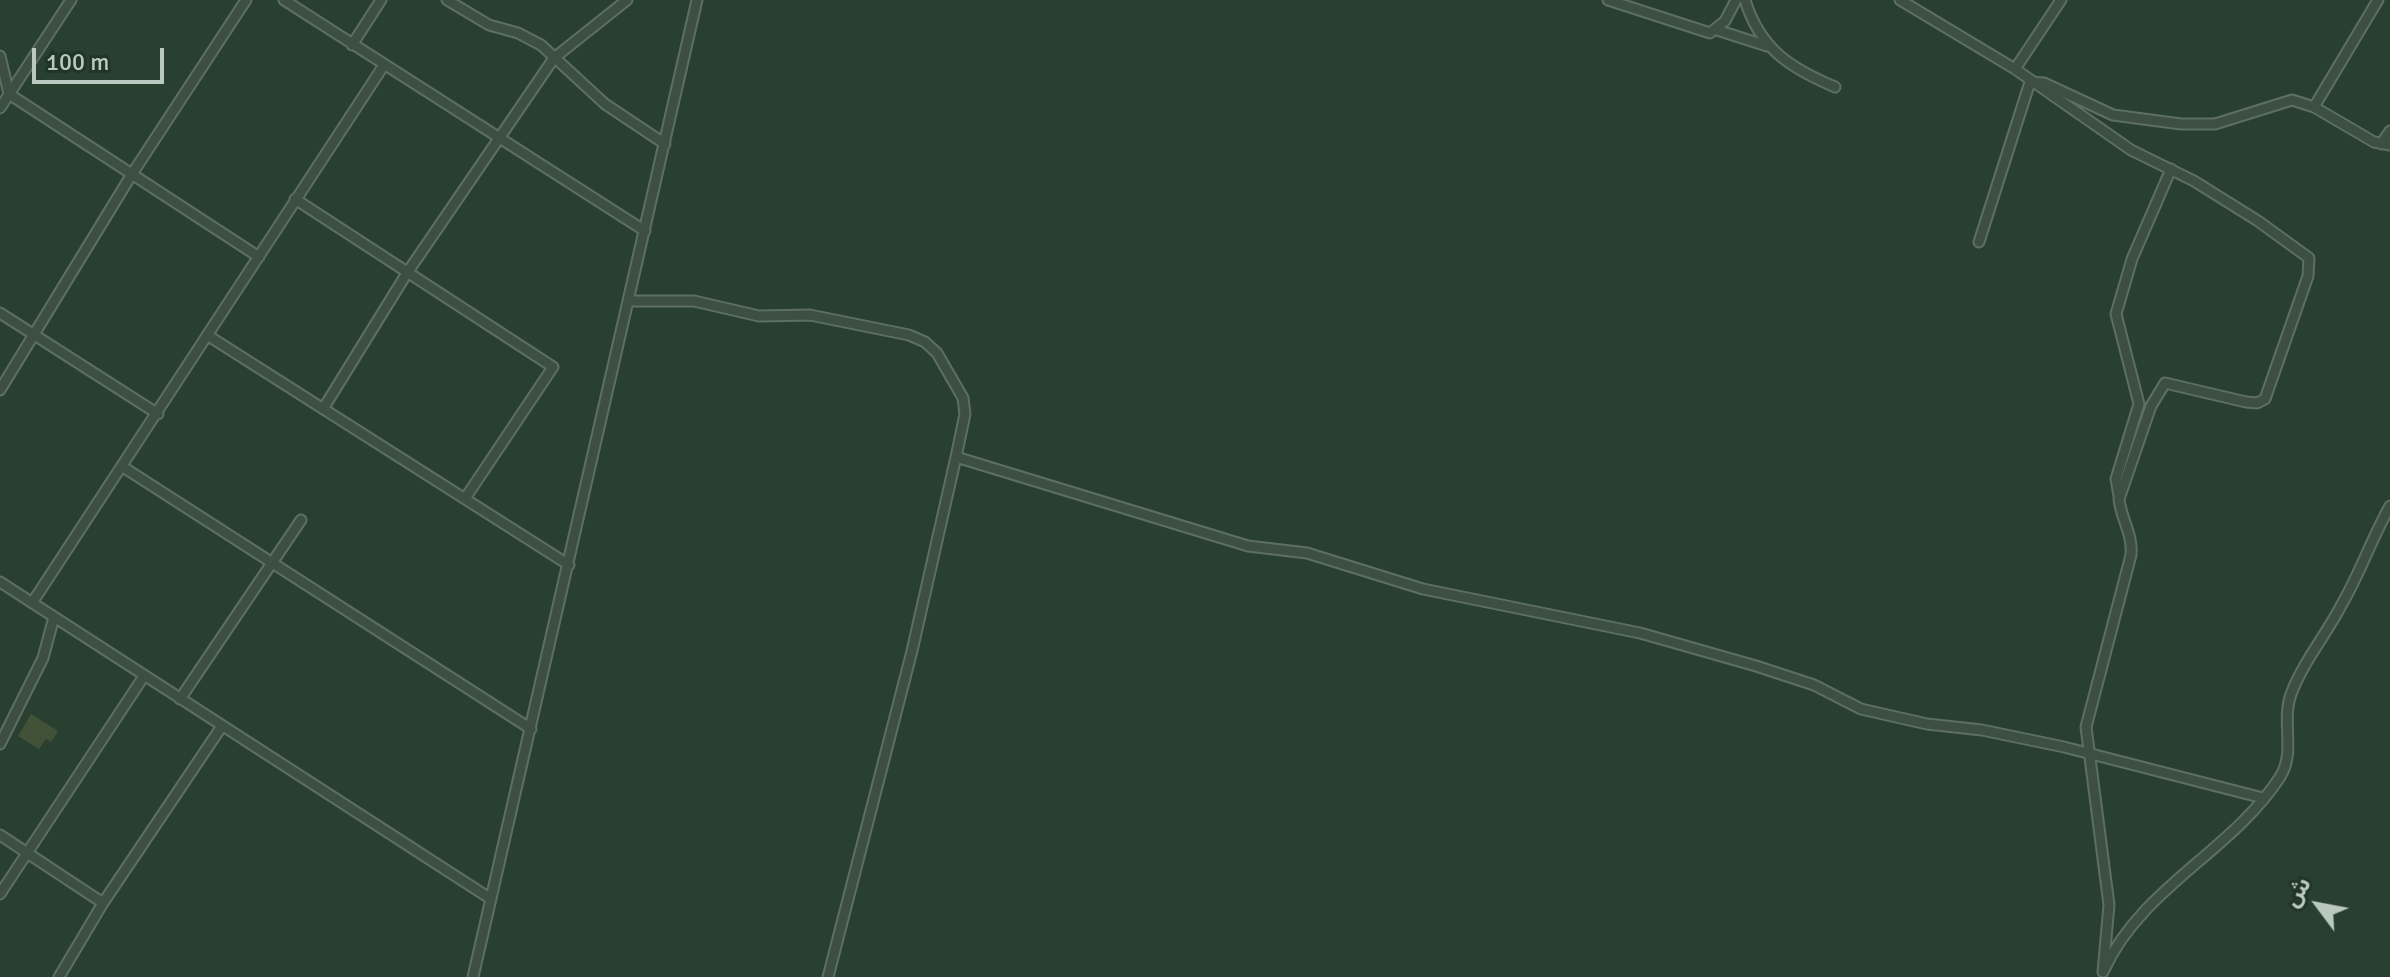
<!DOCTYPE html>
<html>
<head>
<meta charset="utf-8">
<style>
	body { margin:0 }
	#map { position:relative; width:2390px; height:977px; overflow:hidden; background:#293f30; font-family:Signika,"Noto Sans Arabic",sans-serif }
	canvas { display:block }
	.north { position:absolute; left:2278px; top:865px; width:80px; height:80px; -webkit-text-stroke:6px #213428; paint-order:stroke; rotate:302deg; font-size:22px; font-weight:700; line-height:32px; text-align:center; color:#b9c9bf }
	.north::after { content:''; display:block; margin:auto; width:28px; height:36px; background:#b9c9bf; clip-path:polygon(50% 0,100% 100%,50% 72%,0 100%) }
	.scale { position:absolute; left:32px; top:48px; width:132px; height:36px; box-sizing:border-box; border:4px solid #b9c9bf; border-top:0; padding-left:10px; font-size:24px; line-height:28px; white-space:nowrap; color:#b9c9bf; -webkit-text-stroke:6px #213428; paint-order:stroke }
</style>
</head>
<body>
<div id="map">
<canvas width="2390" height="977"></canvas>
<div class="north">ش</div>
<div class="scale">100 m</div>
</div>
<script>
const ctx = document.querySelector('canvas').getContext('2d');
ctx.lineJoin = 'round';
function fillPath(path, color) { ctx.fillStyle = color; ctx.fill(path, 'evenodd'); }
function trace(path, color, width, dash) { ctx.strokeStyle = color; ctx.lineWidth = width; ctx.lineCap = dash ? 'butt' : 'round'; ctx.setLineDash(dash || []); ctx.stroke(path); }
fillPath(new Path2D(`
	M 31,714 L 58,731 L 51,742 L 46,739 L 39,749 L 18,736 Z`), '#425239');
const minor = new Path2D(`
	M 284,0 L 645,231
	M 447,0 L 489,25 L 518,33 L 541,45 L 605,104 L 665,144
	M 1608,0 L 1710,33 L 1725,21 L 1736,0
	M 1745,0 C 1760,49 1790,68 1835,87
	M 1900,0 L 2015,69 L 2131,150 L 2194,181 L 2258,221 L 2309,258 L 2308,276 L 2265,399 L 2257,403 L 2246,402 L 2165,383 L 2151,406 L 2119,499 C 2121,519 2133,534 2131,555 L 2086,727 L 2109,905 L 2103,972
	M 1717,30 L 1767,46
	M 352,45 L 381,0
	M 0,56 L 9,94 L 259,257
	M 2015,69 L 2061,0
	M 2314,107 L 2378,0
	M 0,108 L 71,0
	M 2381,144 L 2390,131
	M 295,199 L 553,367 L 466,497
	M 1979,242 L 2030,82 L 2044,83 L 2113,115 L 2181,124 L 2215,124 L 2292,100 L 2314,107 L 2374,142 L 2390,145
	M 629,301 L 694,301 L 759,316 L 810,315 L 909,335 L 925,342 L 937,353 L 963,398 L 965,414 L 956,457 L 912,651 L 828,977
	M 0,313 L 158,414
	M 207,335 L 569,565
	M 0,390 L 132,174 L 246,0
	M 323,409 L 407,273 L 554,58 L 627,0
	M 956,457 L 1248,546 L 1307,553 L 1423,589 L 1640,633 L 1756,666 L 1814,685 L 1861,709 L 1927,724 L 1982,730 L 2064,747 L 2263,798
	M 123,467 L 531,729
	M 2119,496 L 2116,479 L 2139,404 L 2116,314 L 2132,259 L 2171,169
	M 0,582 L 491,899
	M 32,603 L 384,65
	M 180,699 L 301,520
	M 0,744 L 43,658 L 54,617
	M 0,835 L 103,903
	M 0,894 L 144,676
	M 2104,970 C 2141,888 2232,851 2280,777 C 2296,752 2281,722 2291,694 C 2303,662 2326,635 2342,604 C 2360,573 2372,538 2390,506
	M 59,977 L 103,903 L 222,726
	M 473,977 L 697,0`);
trace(minor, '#5d6f64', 13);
trace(minor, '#3d4f43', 9);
</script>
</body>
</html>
